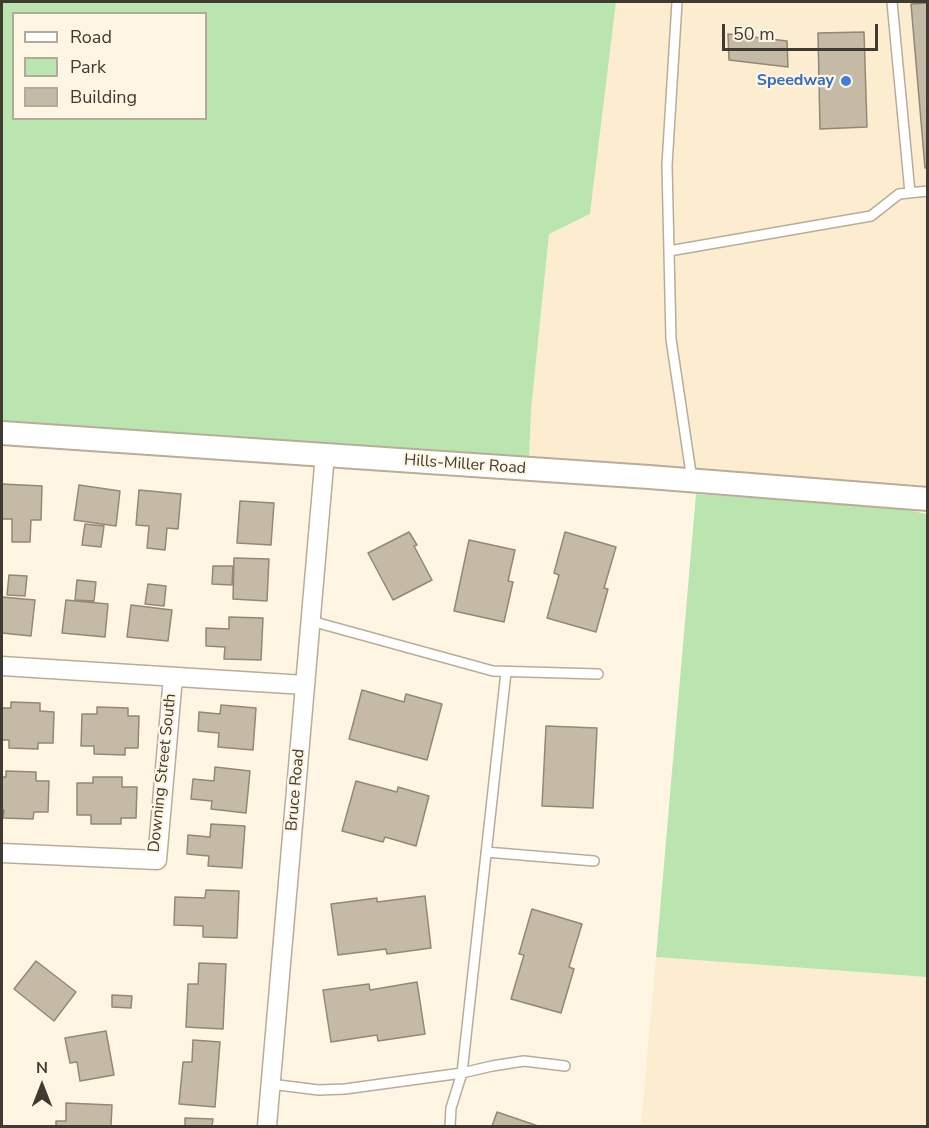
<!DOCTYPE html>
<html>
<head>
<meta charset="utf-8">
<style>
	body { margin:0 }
	#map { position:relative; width:929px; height:1128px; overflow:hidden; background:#fef5e3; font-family:"Nunito Sans",sans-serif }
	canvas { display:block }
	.frame { position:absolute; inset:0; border:3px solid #3f3b32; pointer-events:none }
	.legend { position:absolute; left:12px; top:12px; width:195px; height:108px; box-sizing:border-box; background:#fef5e3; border:2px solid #b2ab9c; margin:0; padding:8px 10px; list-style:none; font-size:18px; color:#3f3b32 }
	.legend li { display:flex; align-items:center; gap:12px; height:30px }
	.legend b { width:30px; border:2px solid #b2ab9c }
	.north { position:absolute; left:12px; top:1056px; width:60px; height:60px; -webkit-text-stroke:4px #fef5e3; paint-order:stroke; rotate:0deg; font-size:16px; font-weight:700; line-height:24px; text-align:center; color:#3f3b32 }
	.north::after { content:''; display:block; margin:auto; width:21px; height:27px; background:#3f3b32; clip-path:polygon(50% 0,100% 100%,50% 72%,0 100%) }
	.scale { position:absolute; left:722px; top:24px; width:156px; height:27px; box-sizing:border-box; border:3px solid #3f3b32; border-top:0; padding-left:8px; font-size:18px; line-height:21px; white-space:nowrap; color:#3f3b32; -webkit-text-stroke:4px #fef5e3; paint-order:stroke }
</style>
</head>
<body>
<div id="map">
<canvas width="929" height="1128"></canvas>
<div class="frame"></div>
<ul class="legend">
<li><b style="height:8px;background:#fff"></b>Road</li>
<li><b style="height:16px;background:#bae5ae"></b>Park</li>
<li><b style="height:16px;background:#c5baa5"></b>Building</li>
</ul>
<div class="north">N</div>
<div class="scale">50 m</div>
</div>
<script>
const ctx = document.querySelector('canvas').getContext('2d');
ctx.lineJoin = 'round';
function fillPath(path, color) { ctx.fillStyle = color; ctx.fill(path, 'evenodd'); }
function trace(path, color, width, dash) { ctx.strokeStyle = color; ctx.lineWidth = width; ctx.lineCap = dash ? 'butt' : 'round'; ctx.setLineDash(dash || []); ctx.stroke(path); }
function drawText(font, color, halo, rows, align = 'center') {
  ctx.font = font + ' "Nunito Sans",sans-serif'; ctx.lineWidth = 4.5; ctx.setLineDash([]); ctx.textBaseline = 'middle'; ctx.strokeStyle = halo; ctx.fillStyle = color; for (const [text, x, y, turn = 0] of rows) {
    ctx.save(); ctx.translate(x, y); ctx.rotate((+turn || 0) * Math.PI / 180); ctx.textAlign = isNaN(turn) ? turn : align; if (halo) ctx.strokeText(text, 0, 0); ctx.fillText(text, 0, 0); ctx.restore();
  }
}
fillPath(new Path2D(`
	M 616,2 L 927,2 L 927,485 L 529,458 L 531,410 L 549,234 L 590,214 Z
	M 656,957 L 927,977 L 927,1126 L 641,1126 Z`), '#fcedd0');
fillPath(new Path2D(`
	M 2,2 L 616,2 L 590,214 L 549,234 L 531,410 L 529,458 L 2,423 ZM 14,14 L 206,14 L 206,118 L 14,118 Z
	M 696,494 L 899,508 L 927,514 L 927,977 L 656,957 Z`), '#bae5ae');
const building = new Path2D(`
	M 928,3 L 928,168 L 925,168 L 911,4 Z
	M 864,32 L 867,127 L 820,129 L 818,33 Z
	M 728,34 L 787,41 L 788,67 L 729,60 Z
	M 2,484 L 42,486 L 41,520 L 31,520 L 30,542 L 12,542 L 12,519 L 2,519 Z
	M 79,485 L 120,491 L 116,526 L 74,520 Z
	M 139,490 L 181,494 L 178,529 L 167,528 L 165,550 L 147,548 L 149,526 L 136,525 Z
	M 240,501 L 274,503 L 271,545 L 237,543 Z
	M 85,524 L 104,526 L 101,547 L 82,545 Z
	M 409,532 L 417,545 L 414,546 L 432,580 L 393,600 L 368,553 Z
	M 565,532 L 616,547 L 604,588 L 608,589 L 596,632 L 547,618 L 559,575 L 554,573 Z
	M 469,540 L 515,550 L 508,581 L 513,582 L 504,622 L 454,611 Z
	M 234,558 L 269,559 L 267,601 L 233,599 Z
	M 213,566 L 233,566 L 232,585 L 212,584 Z
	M 9,575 L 27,576 L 25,596 L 7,595 Z
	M 77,580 L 96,582 L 94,601 L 75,600 Z
	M 148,584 L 166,586 L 164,606 L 145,604 Z
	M 2,597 L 35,600 L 31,636 L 2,633 Z
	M 66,600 L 108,604 L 105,637 L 62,633 Z
	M 131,605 L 172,610 L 168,641 L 127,637 Z
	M 229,617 L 263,618 L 261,660 L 224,659 L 225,647 L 206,646 L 206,628 L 229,629 Z
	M 362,690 L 404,702 L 406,694 L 442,704 L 427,760 L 349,739 Z
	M 11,702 L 40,703 L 40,711 L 54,712 L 53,743 L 38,743 L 38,749 L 9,748 L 9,740 L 2,740 L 2,708 L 11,708 Z
	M 221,705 L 256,708 L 253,750 L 218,747 L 219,733 L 198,731 L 199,712 L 220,714 Z
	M 97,707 L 128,708 L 128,716 L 139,716 L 138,748 L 125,748 L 125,755 L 94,754 L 94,746 L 81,746 L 82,714 L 97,714 Z
	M 546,726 L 597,728 L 593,808 L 542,806 Z
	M 215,767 L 250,771 L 246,813 L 211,809 L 212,801 L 191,799 L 193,779 L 214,781 Z
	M 6,771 L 36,772 L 36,781 L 49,781 L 48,812 L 34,812 L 33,819 L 3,818 L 4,810 L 2,810 L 2,777 L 6,777 Z
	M 93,777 L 122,777 L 122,787 L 137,787 L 136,818 L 121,818 L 121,824 L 91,824 L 91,815 L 77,815 L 77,783 L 93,783 Z
	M 356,781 L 397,792 L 398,787 L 429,796 L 416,846 L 385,837 L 383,842 L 342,831 Z
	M 211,824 L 245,826 L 242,868 L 208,866 L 209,856 L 187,854 L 188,835 L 210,837 Z
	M 206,890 L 239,891 L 237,938 L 203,937 L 203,926 L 174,925 L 175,897 L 205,898 Z
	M 425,896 L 431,948 L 387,954 L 386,949 L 338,955 L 331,904 L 377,898 L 377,902 Z
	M 532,909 L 582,924 L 569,967 L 574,969 L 561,1013 L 511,999 L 524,955 L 519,954 Z
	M 36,961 L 76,992 L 54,1021 L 14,989 Z
	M 199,963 L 226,964 L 223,1029 L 186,1027 L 188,984 L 198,984 Z
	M 417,982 L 425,1034 L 378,1041 L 377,1035 L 331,1042 L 323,990 L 369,984 L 370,990 Z
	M 112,995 L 132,996 L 131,1008 L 112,1007 Z
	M 106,1031 L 114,1075 L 80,1081 L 77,1062 L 70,1063 L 65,1038 Z
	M 193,1040 L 220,1042 L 215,1107 L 179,1104 L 183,1062 L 192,1062 Z
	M 66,1103 L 112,1105 L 111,1126 L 56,1126 L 56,1121 L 66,1121 Z
	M 497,1112 L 538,1126 L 492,1126 Z
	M 185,1118 L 213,1119 L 212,1126 L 185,1126 Z`);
fillPath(building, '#c5baa5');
trace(building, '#928874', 1.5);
const service = new Path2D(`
	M 677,2 L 667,165 L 671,339 L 692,480
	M 892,2 L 910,193
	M 669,251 L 871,216 L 899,194 L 928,191
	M 311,621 L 493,671 L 598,674
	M 486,852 L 594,861
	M 270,1084 L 319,1090 L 345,1089 L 462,1073 L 506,672
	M 450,1126 L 451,1108 L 462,1073 L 492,1066 L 524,1061 L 565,1066`);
const minor = new Path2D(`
	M 2,666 L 305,685
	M 2,853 L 157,860 L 173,677
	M 267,1126 L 325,454`);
const tertiary = new Path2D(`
	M 2,433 L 649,477 L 928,499`);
trace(service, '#b8ad98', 12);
trace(minor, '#b8ad98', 21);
trace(tertiary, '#b8ad98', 26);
trace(service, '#fff', 9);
trace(minor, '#fff', 18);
trace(tertiary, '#fff', 22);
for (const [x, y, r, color] of [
	[846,81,6,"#3f7fe0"]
]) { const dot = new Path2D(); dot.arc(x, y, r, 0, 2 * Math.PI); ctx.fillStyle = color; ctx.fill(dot); trace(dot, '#fef5e3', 2); }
drawText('bold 16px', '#366cbe', '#fef5e3', [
	["Speedway",834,81]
], 'right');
drawText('16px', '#3f3b32', '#fef5e3', [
	["Hills-Miller Road",465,465,4],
	["Downing Street South",163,773,-84],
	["Bruce Road",296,790,-85]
]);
</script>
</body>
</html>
